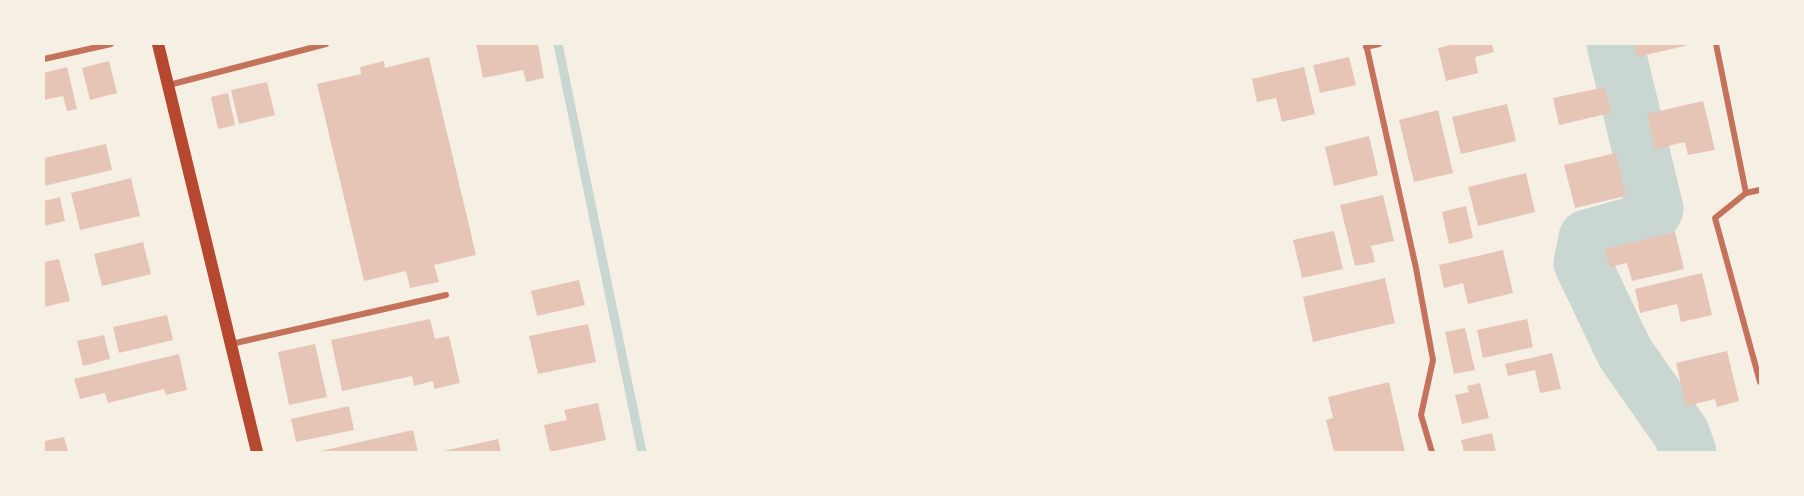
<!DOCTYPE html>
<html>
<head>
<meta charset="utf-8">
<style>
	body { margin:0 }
	#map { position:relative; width:1804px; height:496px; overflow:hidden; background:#f6efe4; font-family:"Titillium Web",sans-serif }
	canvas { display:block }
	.frame { position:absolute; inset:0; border:45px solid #f6efe4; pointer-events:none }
</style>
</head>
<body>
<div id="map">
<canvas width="1804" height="496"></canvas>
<div class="frame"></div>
</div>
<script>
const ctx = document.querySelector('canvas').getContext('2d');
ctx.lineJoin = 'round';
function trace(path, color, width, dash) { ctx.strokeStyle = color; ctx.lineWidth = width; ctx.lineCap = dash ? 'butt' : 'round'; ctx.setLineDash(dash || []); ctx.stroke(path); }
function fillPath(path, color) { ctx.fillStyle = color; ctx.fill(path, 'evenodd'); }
trace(new Path2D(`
	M 558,44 L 642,452`), '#c9d6d2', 9);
trace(new Path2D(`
	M 1615,44 L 1655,209 L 1648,221 L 1587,238 L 1582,263 L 1625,353 L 1681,433 L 1688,452`), '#c9d6d2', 57);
fillPath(new Path2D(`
	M 476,44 L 538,44 L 544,78 L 526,82 L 523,70 L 483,78 Z
	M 1455,44 L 1492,44 L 1494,52 L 1475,57 L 1478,73 L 1446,81 L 1438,48 Z
	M 1634,44 L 1693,44 L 1637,57 Z
	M 429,57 L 476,255 L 434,265 L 439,282 L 410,288 L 406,271 L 364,281 L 317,84 L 361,74 L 360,67 L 384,61 L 385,68 Z
	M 1349,57 L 1356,85 L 1320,93 L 1313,65 Z
	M 109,61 L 117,93 L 90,100 L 82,68 Z
	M 67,67 L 77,109 L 67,111 L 63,96 L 44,100 L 44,73 Z
	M 1304,67 L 1315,114 L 1282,122 L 1276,98 L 1257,102 L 1252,79 Z
	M 267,82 L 275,115 L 239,124 L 231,90 Z
	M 1605,87 L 1611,113 L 1559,125 L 1553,98 Z
	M 228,93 L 235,125 L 218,129 L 211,97 Z
	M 1703,101 L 1715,150 L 1688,155 L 1685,142 L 1655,149 L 1647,114 Z
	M 1507,104 L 1516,141 L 1461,154 L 1452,117 Z
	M 1438,110 L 1453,173 L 1414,182 L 1399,120 Z
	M 1369,136 L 1378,175 L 1334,186 L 1325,147 Z
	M 106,144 L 112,170 L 44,186 L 44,158 Z
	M 1616,153 L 1626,196 L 1575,208 L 1564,165 Z
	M 1526,173 L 1535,212 L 1478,226 L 1468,187 Z
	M 131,178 L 140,216 L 80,230 L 71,193 Z
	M 1383,195 L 1394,241 L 1371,246 L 1375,262 L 1355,266 L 1340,205 Z
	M 60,197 L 65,221 L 44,226 L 44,201 Z
	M 1466,206 L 1473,238 L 1449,244 L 1442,212 Z
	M 1334,231 L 1343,269 L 1302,278 L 1293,240 Z
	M 1675,232 L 1684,269 L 1632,281 L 1627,263 L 1610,267 L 1605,249 Z
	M 143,242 L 151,274 L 102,286 L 94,254 Z
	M 1503,250 L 1513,293 L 1468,304 L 1463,283 L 1444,288 L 1439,265 Z
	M 59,259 L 70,301 L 44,307 L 44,262 Z
	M 1702,273 L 1712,315 L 1681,322 L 1677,304 L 1640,313 L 1635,289 Z
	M 1385,278 L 1395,323 L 1313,342 L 1303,297 Z
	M 579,280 L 585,305 L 537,316 L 531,291 Z
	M 167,315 L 173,340 L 119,353 L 113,327 Z
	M 430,319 L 435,339 L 449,336 L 460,383 L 434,389 L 433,381 L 414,386 L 412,376 L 342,391 L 331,340 Z
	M 1527,319 L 1533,347 L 1483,358 L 1477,330 Z
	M 588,324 L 596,362 L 538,374 L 529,336 Z
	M 1465,328 L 1475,370 L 1454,374 L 1445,332 Z
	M 104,335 L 110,359 L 83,366 L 77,341 Z
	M 315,344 L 327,397 L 289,405 L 278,352 Z
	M 1727,351 L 1739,401 L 1717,407 L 1715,399 L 1686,406 L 1676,363 Z
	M 1552,353 L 1561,389 L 1540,393 L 1535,370 L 1508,376 L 1505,364 Z
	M 179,354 L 187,390 L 166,395 L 164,389 L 108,403 L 105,393 L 80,399 L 74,379 Z
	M 1389,382 L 1405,452 L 1334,452 L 1326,420 L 1333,418 L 1328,397 Z
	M 1480,383 L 1489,418 L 1462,424 L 1455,395 L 1469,392 L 1467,386 Z
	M 598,403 L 606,440 L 550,452 L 544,425 L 567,420 L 564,410 Z
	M 349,406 L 354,430 L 296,442 L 291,419 Z
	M 413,430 L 418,452 L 316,452 Z
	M 1492,433 L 1496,452 L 1464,452 L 1461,440 Z
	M 64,437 L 68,452 L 44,452 L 44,441 Z
	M 498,439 L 501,452 L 439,452 Z`), '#e6c5b7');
trace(new Path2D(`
	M 1366,44 L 1416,268 L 1433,360 L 1421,415 L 1432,452
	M 1716,44 L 1746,193 L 1760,190
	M 1366,47 L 1379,44
	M 44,59 L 111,44
	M 169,85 L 326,44
	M 1746,193 L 1715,218 L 1760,382
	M 231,344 L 446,295`), '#c5725c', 6);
trace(new Path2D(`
	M 158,44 L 257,452`), '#b5482f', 12);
</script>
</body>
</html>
